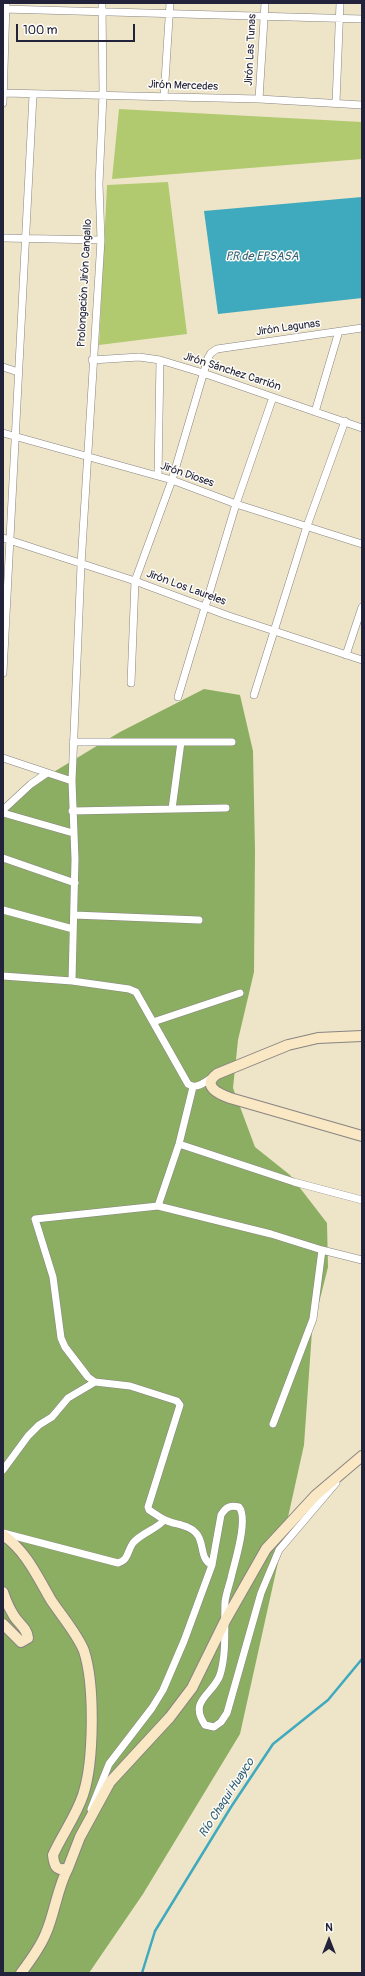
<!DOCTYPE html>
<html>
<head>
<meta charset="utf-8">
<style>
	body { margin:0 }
	#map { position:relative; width:365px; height:1976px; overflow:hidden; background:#eee5c8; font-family:Pangolin,sans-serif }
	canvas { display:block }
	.frame { position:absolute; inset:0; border:4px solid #22223b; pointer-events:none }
	.north { position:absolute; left:309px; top:1920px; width:40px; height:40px; -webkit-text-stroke:3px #fdfcf7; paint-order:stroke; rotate:0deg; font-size:11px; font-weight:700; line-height:16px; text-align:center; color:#22223b }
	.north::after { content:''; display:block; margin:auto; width:14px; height:18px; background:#22223b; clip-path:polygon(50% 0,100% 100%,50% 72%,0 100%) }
	.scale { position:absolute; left:16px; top:24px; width:119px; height:18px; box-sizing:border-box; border:2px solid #22223b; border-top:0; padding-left:5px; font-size:12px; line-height:14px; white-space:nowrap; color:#22223b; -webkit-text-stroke:3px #fdfcf7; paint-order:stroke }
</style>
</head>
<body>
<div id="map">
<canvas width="365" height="1976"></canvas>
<div class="frame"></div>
<div class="north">N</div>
<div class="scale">100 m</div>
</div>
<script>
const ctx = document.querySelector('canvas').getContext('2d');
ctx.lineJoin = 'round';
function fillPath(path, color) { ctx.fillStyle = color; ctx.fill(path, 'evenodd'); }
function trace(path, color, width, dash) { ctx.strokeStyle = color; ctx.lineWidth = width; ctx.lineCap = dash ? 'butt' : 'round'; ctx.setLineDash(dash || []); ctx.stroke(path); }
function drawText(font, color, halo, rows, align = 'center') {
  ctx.font = font + ' Pangolin,sans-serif'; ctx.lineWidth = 3; ctx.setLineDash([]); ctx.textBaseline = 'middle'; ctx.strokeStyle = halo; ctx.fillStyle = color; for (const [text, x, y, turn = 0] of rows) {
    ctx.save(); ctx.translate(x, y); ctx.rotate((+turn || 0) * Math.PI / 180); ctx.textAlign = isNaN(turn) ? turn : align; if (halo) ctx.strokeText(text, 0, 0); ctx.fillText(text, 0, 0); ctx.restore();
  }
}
fillPath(new Path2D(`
	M 119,109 L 362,122 L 362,159 L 112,179 Z
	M 168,182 L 187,334 L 99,345 L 107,185 Z`), '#b1ca70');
fillPath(new Path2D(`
	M 204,689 L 240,695 L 253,751 L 255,851 L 254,972 L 238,1040 L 233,1088 L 255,1147 L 290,1175 L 327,1223 L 328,1267 L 312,1331 L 304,1445 L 240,1734 L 143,1894 L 89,1973 L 3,1973 L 3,808 L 52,773 L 120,732 Z`), '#8cae62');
fillPath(new Path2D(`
	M 362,197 L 362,298 L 218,314 L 204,211 Z`), '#3fa9be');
trace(new Path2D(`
	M 142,1973 L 155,1931 L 231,1807 L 273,1744 L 328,1700 L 362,1659`), '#3fa9be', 2.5);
const street = new Path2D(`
	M 3,9 L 362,19
	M 3,93 L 259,99 L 362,105
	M 164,97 L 170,3
	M 259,99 L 265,3
	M 3,103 L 6,3
	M 336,103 L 340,3
	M 3,238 L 101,240
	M 92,360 L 139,357 L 160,360 L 203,373 L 362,428
	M 3,367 L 18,372
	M 315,412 L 339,331
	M 3,433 L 172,480 L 236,504 L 362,544
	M 158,476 L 160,360
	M 3,538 L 135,581 L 226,615 L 362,660
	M 346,655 L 362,607
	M 3,673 L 33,95
	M 131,683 L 135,581 L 172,480 L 208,358 L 211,353 L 217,349 L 362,328
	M 254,695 L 307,526 L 345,421
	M 178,697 L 236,504 L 273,397
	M 73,742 L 232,742
	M 3,758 L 72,781
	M 172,809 L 181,742
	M 3,810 L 31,784 L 47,773
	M 72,811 L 226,808
	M 3,813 L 73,833
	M 3,858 L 75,883
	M 3,910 L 73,929
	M 74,915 L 199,920
	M 3,976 L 72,981 L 129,989 L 136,992 L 188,1084 C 197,1090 204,1082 212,1078
	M 72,981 L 75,859 L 72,781 L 81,565 L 101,240 L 99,184 L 103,95 L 102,3
	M 153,1022 L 240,993
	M 179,1144 L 294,1182 L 362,1200
	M 158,1206 L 179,1144 L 193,1087
	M 273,1424 L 313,1319 L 322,1250
	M 3,1470 L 28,1436 L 39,1425 L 52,1417 L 68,1398 L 95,1382
	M 3,1533 L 118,1563 C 129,1560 127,1551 133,1543 C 141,1533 159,1528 164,1520
	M 212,1565 C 199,1559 205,1542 196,1533 C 188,1524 175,1525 165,1520 C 159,1517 154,1513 149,1510 L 148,1507 L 180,1405 L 177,1401 L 130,1386 L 95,1382 L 88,1377 L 65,1347 L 61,1338 L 53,1277 L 35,1219 L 158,1206 L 271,1234 L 322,1250 L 362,1260
	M 91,1809 L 109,1764 L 152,1708 L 163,1690 L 184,1641 L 212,1565 L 221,1515 C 226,1507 230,1505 239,1507 C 249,1519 234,1564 231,1578 C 229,1586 226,1594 225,1602 C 224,1626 227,1652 220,1675 C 213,1695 188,1700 205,1725 L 214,1727 L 221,1722 L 227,1713 L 261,1593 L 279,1550 L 336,1483`);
const secondary = new Path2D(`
	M 362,1036 L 318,1038 L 288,1045 L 217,1074 C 201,1086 219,1094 230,1098 L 362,1136
	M 3,1535 C 26,1551 37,1576 51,1600 C 61,1615 78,1635 84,1651 C 95,1685 94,1762 83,1795 C 76,1816 62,1835 53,1855 C 54,1865 56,1872 68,1868 L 80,1837 L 110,1782 L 170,1717 L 192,1688 L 225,1621 L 266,1549 L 316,1495 L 362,1456
	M 3,1592 C 6,1601 9,1608 14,1616 C 19,1624 27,1628 28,1638 L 21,1642 L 3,1624
	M 21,1973 C 30,1961 40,1948 46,1933 C 55,1912 57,1889 68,1868`);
trace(street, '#888482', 8);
trace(secondary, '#888482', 12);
trace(street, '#fff', 7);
trace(secondary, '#fae7c3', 10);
drawText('11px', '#22223b', '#fdfcf7', [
	["Jirón Las Tunas",251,50,-87],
	["Jirón Mercedes",183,86,2],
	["Prolongación Jirón Cangallo",85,283,-87],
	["Jirón Lagunas",288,328,-8],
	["Jirón Sánchez Carrión",232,372,18],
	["Jirón Dioses",187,475,19],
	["Jirón Los Laureles",186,588,20]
]);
drawText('italic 12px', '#2f5f76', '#fdfcf7', [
	["P.R de EPSASA",262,257],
	["Río Chaqui Huayco",227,1798,-57]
]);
</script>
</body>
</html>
